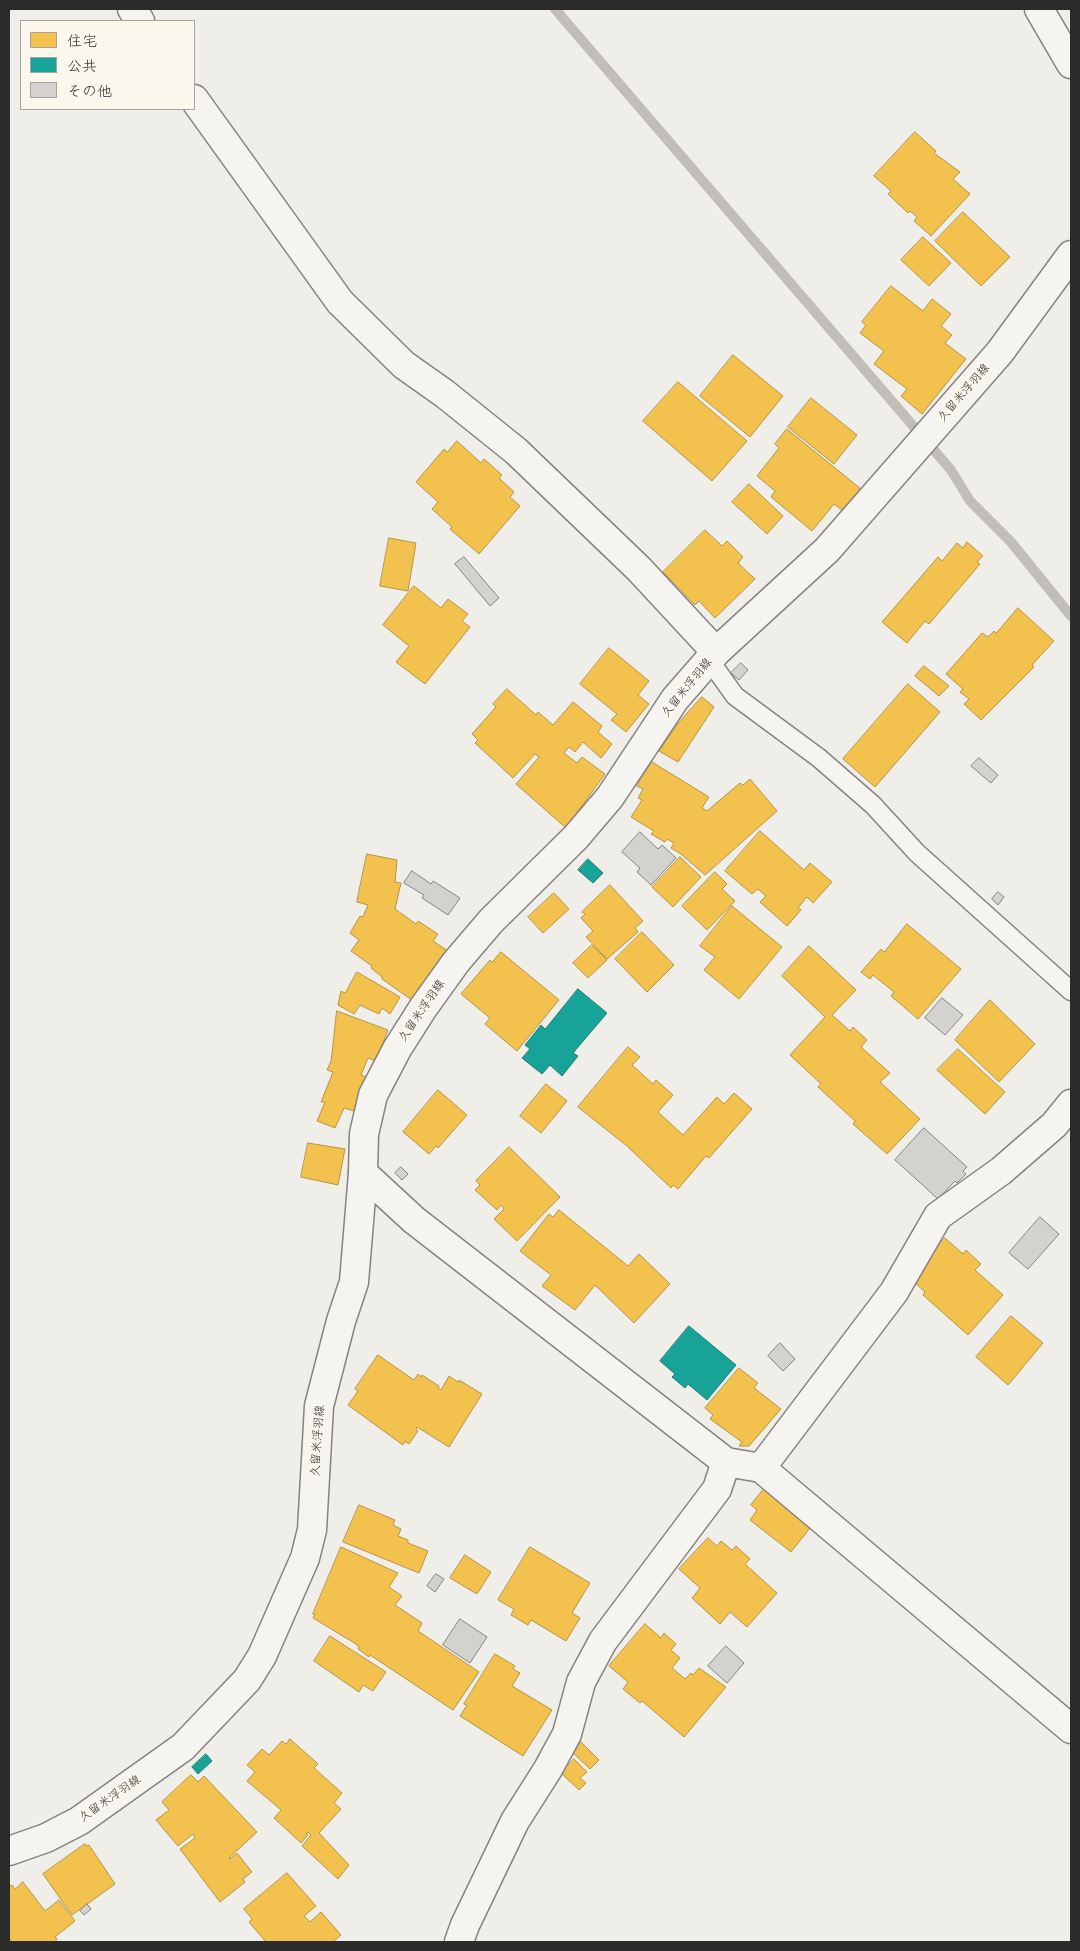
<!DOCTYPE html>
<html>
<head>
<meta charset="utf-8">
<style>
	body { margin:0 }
	#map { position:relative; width:1080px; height:1951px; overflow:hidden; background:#f0eee8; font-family:Pangolin,"Klee One",sans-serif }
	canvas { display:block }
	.frame { position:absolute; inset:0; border:10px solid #2b2b2b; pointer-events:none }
	.legend { position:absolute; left:20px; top:20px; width:175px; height:90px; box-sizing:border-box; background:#fbf7ec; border:1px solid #a8a59f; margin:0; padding:6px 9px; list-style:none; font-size:15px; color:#2b2b2b }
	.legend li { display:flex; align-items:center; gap:10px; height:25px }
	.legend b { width:25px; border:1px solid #a8a59f }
</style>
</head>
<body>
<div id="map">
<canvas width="1080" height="1951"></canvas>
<div class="frame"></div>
<ul class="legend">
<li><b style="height:14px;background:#f2c14e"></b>住宅</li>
<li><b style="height:14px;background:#17a398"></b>公共</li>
<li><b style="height:14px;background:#d4d2ce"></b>その他</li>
</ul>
</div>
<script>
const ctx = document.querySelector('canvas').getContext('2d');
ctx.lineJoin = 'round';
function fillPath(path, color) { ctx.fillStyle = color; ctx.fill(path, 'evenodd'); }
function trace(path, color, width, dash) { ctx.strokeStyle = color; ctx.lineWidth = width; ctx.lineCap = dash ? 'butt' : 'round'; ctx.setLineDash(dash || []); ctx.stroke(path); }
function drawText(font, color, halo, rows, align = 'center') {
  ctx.font = font + ' Pangolin,"Klee One",sans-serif'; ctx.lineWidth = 5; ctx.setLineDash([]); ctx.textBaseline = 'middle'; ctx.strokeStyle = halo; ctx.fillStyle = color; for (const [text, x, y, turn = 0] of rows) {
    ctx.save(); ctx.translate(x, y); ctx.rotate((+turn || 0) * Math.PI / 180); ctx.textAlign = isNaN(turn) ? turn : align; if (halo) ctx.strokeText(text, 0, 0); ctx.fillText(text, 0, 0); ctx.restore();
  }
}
const homes = new Path2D(`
	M 915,132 L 936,151 L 934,153 L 960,172 L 953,179 L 970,194 L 931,236 L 914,221 L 917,217 L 910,211 L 908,213 L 888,194 L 891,191 L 874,176 Z
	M 963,212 L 1010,257 L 981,286 L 935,241 Z
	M 923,237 L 951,263 L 929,286 L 901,260 Z
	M 891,286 L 923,311 L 932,299 L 951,314 L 941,326 L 952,335 L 945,343 L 966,359 L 922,414 L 901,396 L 907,389 L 874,364 L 884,351 L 860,333 L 866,325 L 862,322 Z
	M 733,355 L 783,396 L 750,437 L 700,396 Z
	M 678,382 L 747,441 L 712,481 L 643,421 Z
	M 811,398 L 857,435 L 834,464 L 788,427 Z
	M 787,429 L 861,489 L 843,511 L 834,504 L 812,531 L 771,497 L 775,491 L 757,476 L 779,448 L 775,444 Z
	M 457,441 L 481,463 L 484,459 L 502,475 L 499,478 L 514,492 L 510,497 L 520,506 L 479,554 L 450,529 L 452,527 L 432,509 L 438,502 L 416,482 L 444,449 L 447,452 Z
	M 749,484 L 783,516 L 767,534 L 732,502 Z
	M 705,530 L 722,546 L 727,541 L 743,557 L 738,563 L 755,579 L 715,618 L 699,601 L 695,605 L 663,572 Z
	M 389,538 L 416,543 L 408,591 L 380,586 Z
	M 967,542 L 983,556 L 977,562 L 980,564 L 929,624 L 925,621 L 907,643 L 882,622 L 938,557 L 942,561 L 957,543 L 963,548 Z
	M 414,586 L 441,608 L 448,599 L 468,614 L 462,621 L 470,627 L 425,684 L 396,662 L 409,646 L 383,625 Z
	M 1018,608 L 1054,641 L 1032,665 L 1034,667 L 981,720 L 964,704 L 969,699 L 960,692 L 963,689 L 946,674 L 982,633 L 988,637 L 994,631 L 996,633 Z
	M 609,648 L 649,681 L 638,695 L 649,704 L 626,732 L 611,720 L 617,714 L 580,684 Z
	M 924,666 L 949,686 L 939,696 L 915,676 Z
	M 908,684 L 940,712 L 875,787 L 843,759 Z
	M 507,689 L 536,715 L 538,712 L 553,725 L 573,702 L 602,726 L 598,732 L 612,744 L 601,758 L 583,742 L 575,752 L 569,747 L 564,753 L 577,763 L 582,757 L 605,774 L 566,828 L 516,784 L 539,757 L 535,754 L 513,778 L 475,743 L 478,740 L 472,734 L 496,707 L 493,704 Z
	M 702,697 L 714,707 L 678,762 L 659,751 L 679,722 Z
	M 652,762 L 709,797 L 702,808 L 707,811 L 740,783 L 743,785 L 750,779 L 777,811 L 705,875 L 681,854 L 671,848 L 674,843 L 667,839 L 665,842 L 651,834 L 654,831 L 631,817 L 642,800 L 638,798 L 643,789 L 637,786 Z
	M 760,831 L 804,870 L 810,863 L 832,882 L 813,903 L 807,897 L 798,908 L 801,910 L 787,926 L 760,902 L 766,896 L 758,889 L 752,894 L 725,871 Z
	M 367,854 L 397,860 L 395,882 L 401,883 L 395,909 L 416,924 L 418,921 L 438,934 L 433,941 L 451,953 L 416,1003 L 382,979 L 382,977 L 371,968 L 372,966 L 351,951 L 359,940 L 350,933 L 360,916 L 363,917 L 368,905 L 357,902 Z
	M 680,857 L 701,877 L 673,907 L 652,887 Z
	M 715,872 L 727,884 L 722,889 L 735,901 L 707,930 L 682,906 Z
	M 610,885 L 643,921 L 635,928 L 638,932 L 607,959 L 586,937 L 593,931 L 581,918 L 585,914 L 582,912 Z
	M 554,893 L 569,909 L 543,933 L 528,917 Z
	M 732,906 L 782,947 L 739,999 L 704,970 L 715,957 L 700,946 Z
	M 907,924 L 961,969 L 918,1019 L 891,996 L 894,992 L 873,975 L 870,979 L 861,972 L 881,949 L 884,952 Z
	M 642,932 L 674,965 L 647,992 L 615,959 Z
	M 592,945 L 607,960 L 588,978 L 573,963 Z
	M 809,946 L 856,990 L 832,1015 L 850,1031 L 853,1027 L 867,1040 L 861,1047 L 890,1073 L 880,1082 L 920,1119 L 887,1154 L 853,1124 L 855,1121 L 818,1087 L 821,1084 L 790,1055 L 825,1017 L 782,976 Z
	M 501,952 L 559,1000 L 517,1051 L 485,1024 L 490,1018 L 461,994 L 490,960 L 492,962 Z
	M 357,972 L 400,997 L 390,1014 L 382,1008 L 379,1014 L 360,1005 L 354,1014 L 338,1005 L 341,991 L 345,993 Z
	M 990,1000 L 1035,1044 L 999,1082 L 955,1040 Z
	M 337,1011 L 388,1030 L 376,1061 L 368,1058 L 361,1075 L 373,1080 L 362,1108 L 356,1107 L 354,1111 L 344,1108 L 335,1128 L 317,1121 L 325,1102 L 321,1102 L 333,1072 L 327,1070 L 331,1061 Z
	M 628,1047 L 640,1057 L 632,1065 L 653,1084 L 656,1080 L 673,1095 L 658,1112 L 683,1135 L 717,1097 L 724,1104 L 734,1093 L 752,1109 L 709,1158 L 706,1156 L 678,1189 L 673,1185 L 671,1188 L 627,1146 L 578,1107 Z
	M 958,1049 L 1005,1092 L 985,1114 L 937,1070 Z
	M 546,1084 L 567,1101 L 541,1133 L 520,1116 Z
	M 438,1090 L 467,1115 L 438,1148 L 436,1146 L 429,1154 L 403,1132 Z
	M 308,1143 L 345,1149 L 338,1185 L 301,1177 Z
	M 509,1147 L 560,1197 L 517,1241 L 494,1219 L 504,1209 L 501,1205 L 497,1210 L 475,1190 L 480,1185 L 476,1181 Z
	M 559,1210 L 628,1266 L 639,1254 L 670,1284 L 634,1323 L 595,1285 L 575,1310 L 542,1286 L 551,1275 L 520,1251 L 549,1214 L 553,1217 Z
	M 945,1238 L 963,1254 L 966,1250 L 981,1264 L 975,1270 L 1003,1295 L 968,1335 L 923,1295 L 925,1292 L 913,1281 L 914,1273 Z
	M 1011,1316 L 1043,1343 L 1008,1385 L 976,1357 Z
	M 378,1355 L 414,1380 L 418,1374 L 421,1377 L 422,1375 L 439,1386 L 438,1388 L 441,1390 L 449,1376 L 458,1382 L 459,1380 L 482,1394 L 449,1447 L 417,1427 L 416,1430 L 418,1431 L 409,1444 L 405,1441 L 403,1445 L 348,1405 L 358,1391 L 355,1389 Z
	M 739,1368 L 758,1383 L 754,1388 L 781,1409 L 749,1446 L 739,1446 L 742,1442 L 710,1419 L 713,1415 L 705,1408 Z
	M 767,1485 L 814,1523 L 791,1552 L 750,1520 L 757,1510 L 751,1505 Z
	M 359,1505 L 395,1520 L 393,1525 L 401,1529 L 398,1536 L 408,1540 L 408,1543 L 428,1551 L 419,1573 L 343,1542 Z
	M 708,1538 L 717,1546 L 721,1541 L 732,1550 L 736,1546 L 750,1559 L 745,1564 L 777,1593 L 747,1627 L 730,1612 L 720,1624 L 692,1598 L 700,1588 L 679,1569 Z
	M 341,1547 L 398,1573 L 389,1587 L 402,1596 L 395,1605 L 422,1623 L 418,1631 L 479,1672 L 453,1710 L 370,1655 L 369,1657 L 358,1649 L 359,1647 L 356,1644 L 313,1618 L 315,1614 L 313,1614 Z
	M 530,1547 L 590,1583 L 572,1613 L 580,1618 L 566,1641 L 531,1620 L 528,1625 L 511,1615 L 514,1609 L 498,1600 Z
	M 465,1555 L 491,1572 L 477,1594 L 450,1578 Z
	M 645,1624 L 661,1638 L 664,1633 L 676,1644 L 671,1650 L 680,1658 L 672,1668 L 685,1679 L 691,1673 L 693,1675 L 699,1668 L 726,1687 L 684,1737 L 642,1701 L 640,1703 L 623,1689 L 628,1682 L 609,1666 Z
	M 330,1636 L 386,1672 L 373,1691 L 363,1685 L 359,1692 L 314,1661 Z
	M 495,1654 L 515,1666 L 513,1669 L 520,1673 L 512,1686 L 552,1710 L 523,1756 L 460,1716 L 467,1705 L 464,1704 Z
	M 290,1739 L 318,1764 L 314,1768 L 342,1793 L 334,1803 L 341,1809 L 319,1833 L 349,1865 L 338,1879 L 302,1846 L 311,1835 L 308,1832 L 306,1834 L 308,1835 L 301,1843 L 274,1818 L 281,1810 L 247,1781 L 255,1772 L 247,1765 L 262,1749 L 269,1755 L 282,1741 L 286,1744 Z
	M 581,1742 L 599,1760 L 590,1769 L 572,1752 Z
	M 574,1759 L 587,1772 L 580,1778 L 586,1783 L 579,1790 L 561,1773 Z
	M 191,1775 L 198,1782 L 204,1776 L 257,1832 L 229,1858 L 230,1859 L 237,1853 L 252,1872 L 243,1879 L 245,1882 L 220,1902 L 180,1849 L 195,1838 L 193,1834 L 178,1846 L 156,1820 L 169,1810 L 162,1802 Z
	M 85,1844 L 87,1846 L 89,1845 L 115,1884 L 72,1915 L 43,1874 Z
	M 287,1873 L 316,1906 L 304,1916 L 310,1922 L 321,1912 L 341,1935 L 333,1942 L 266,1942 L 249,1922 L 252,1919 L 244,1909 Z
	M 23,1882 L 45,1911 L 59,1900 L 75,1921 L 55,1937 L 57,1939 L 55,1942 L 12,1942 L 9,1938 L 9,1887 L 12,1885 L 15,1889 Z`);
fillPath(homes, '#f2c14e');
trace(homes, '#b69444', 1);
const public = new Path2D(`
	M 588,859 L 603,873 L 593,883 L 578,870 Z
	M 578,989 L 607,1013 L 573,1053 L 578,1056 L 562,1076 L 550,1065 L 542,1074 L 522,1058 L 530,1049 L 525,1045 L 541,1025 L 545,1029 Z
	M 689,1326 L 736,1365 L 707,1400 L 688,1384 L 685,1388 L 672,1377 L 675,1374 L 660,1361 Z
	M 206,1754 L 212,1761 L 198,1774 L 192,1767 Z`);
fillPath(public, '#17a398');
trace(public, '#1d7f77', 1);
trace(new Path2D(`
	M 555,9 L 951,470 L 970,501 L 1011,542 L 1071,616`), '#c0beb7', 10);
const building = new Path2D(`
	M 464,557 L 499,598 L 490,606 L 455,564 Z
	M 741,663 L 748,670 L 739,680 L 731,673 Z
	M 979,758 L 998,775 L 991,783 L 971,766 Z
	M 640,832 L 658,849 L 662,845 L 676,858 L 651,885 L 637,872 L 640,868 L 622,852 Z
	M 412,871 L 431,884 L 433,881 L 460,898 L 448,915 L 422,898 L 424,895 L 404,883 Z
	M 998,892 L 1004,897 L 998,905 L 992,899 Z
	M 942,998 L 963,1015 L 945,1035 L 925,1018 Z
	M 924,1128 L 967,1167 L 963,1171 L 966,1174 L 957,1183 L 955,1181 L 938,1199 L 895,1160 Z
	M 401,1167 L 408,1174 L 402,1180 L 395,1173 Z
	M 1040,1217 L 1059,1234 L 1028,1269 L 1009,1253 Z
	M 780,1343 L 795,1359 L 783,1371 L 768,1356 Z
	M 436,1574 L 444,1579 L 435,1592 L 427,1586 Z
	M 460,1619 L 487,1637 L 470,1663 L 443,1645 Z
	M 726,1646 L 744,1663 L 727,1683 L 708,1666 Z
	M 87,1904 L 91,1909 L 84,1915 L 80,1911 Z`);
fillPath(building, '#d4d2ce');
trace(building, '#848380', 1);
const lane = new Path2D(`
	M 710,661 L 735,696 L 819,758 L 873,805 L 917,853 L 1071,991`);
const street = new Path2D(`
	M 132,9 L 140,21
	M 1039,9 L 1071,64
	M 194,99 L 340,302 L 404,365 L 445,394 L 516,451 L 639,569 L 716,652
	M 363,1173 L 414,1220 L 726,1462 L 761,1468 L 1071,1729
	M 761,1468 L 894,1292 L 938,1216 L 1001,1171 L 1054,1125 L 1071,1104
	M 459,1942 L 465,1925 L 515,1821 L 548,1769 L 567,1734 L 581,1682 L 603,1641 L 717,1489 L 726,1462`);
const primary = new Path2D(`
	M 9,1851 L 46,1838 L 79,1821 L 183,1747 L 247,1680 L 262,1656 L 305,1558 L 312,1530 L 319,1406 L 341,1321 L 354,1282 L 363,1173 L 364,1134 L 373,1095 L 397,1049 L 423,1008 L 456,962 L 491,921 L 576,837 L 610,797 L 675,699 L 716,652 L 827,550 L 1000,352 L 1071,255`);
trace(lane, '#848380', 21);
trace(street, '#848380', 31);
trace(primary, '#848380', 31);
trace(lane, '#f5f4f0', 18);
trace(street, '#f5f4f0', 28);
trace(primary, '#f5f4f0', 28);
drawText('12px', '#2b2b2b', '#fbf7ec', [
	["久留米浮羽線",964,393,-49],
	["久留米浮羽線",687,688,-51],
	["久留米浮羽線",422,1011,-56],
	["久留米浮羽線",318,1441,-86],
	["久留米浮羽線",110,1799,-35]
]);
</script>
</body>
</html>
